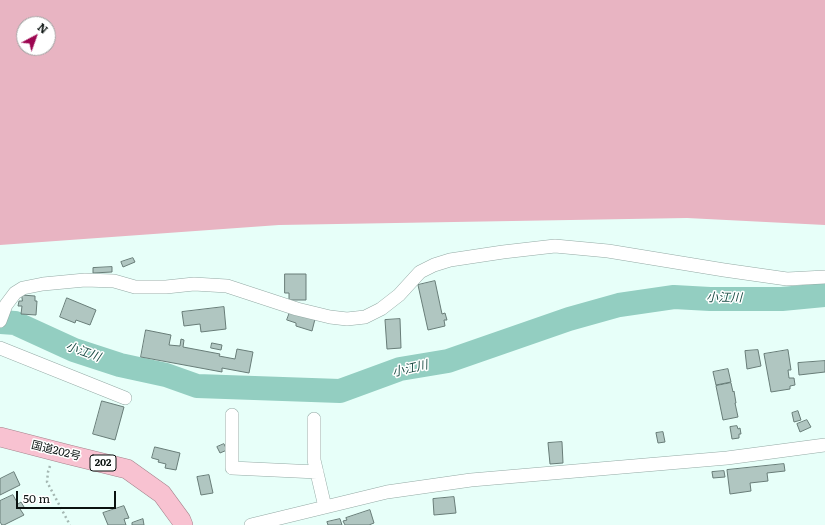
<!DOCTYPE html>
<html>
<head>
<meta charset="utf-8">
<style>
	body { margin:0 }
	#map { position:relative; width:825px; height:525px; overflow:hidden; background:#e7fff9; font-family:Literata,serif }
	canvas { display:block }
	.north { position:absolute; left:16px; top:16px; width:40px; height:40px; box-sizing:border-box; background:#fff; border:1px solid #9da09f; border-radius:50%; rotate:41deg; font-size:11px; font-weight:700; line-height:16px; text-align:center; color:#0a1210 }
	.north::after { content:''; display:block; margin:auto; width:14px; height:18px; background:#9d0651; clip-path:polygon(50% 0,100% 100%,50% 72%,0 100%) }
	.scale { position:absolute; left:16px; top:491px; width:100px; height:18px; box-sizing:border-box; border:2px solid #0a1210; border-top:0; padding-left:5px; font-size:12px; line-height:14px; white-space:nowrap; color:#0a1210; -webkit-text-stroke:3px #fff; paint-order:stroke }
</style>
</head>
<body>
<div id="map">
<canvas width="825" height="525"></canvas>
<div class="north">N</div>
<div class="scale">50 m</div>
</div>
<script>
const ctx = document.querySelector('canvas').getContext('2d');
ctx.lineJoin = 'round';
function fillPath(path, color) { ctx.fillStyle = color; ctx.fill(path, 'evenodd'); }
function trace(path, color, width, dash) { ctx.strokeStyle = color; ctx.lineWidth = width; ctx.lineCap = dash ? 'butt' : 'round'; ctx.setLineDash(dash || []); ctx.stroke(path); }
function drawText(font, color, halo, rows, align = 'center') {
  ctx.font = font + ' Literata,"Noto Sans JP",serif'; ctx.lineWidth = 3; ctx.setLineDash([]); ctx.textBaseline = 'middle'; ctx.strokeStyle = halo; ctx.fillStyle = color; for (const [text, x, y, turn = 0] of rows) {
    ctx.save(); ctx.translate(x, y); ctx.rotate((+turn || 0) * Math.PI / 180); ctx.textAlign = isNaN(turn) ? turn : align; if (halo) ctx.strokeText(text, 0, 0); ctx.fillText(text, 0, 0); ctx.restore();
  }
}
fillPath(new Path2D(`
	M 0,0 L 825,0 L 825,225 L 687,218 L 279,225 L 0,245 ZM 24,24 L 48,24 L 48,48 L 24,48 Z`), '#e8b4c2');
trace(new Path2D(`
	M 0,322 L 15,323 L 74,350 L 120,365 L 166,375 L 197,386 L 340,391 L 400,369 L 448,361 L 569,319 L 619,305 L 674,297 L 710,299 L 782,299 L 825,295`), '#93cec1', 24);
const building = new Path2D(`
	M 133,258 L 135,262 L 123,267 L 121,262 Z
	M 112,267 L 112,272 L 93,273 L 93,268 Z
	M 285,274 L 306,274 L 306,300 L 289,300 L 289,293 L 285,293 Z
	M 435,281 L 442,314 L 445,313 L 447,320 L 444,320 L 445,326 L 428,330 L 418,285 Z
	M 22,295 L 35,296 L 35,301 L 37,301 L 36,315 L 21,314 L 22,306 L 18,306 L 19,301 L 22,301 Z
	M 67,298 L 96,310 L 90,325 L 76,320 L 75,323 L 60,317 Z
	M 224,307 L 226,329 L 201,332 L 200,324 L 184,326 L 182,312 Z
	M 290,312 L 315,319 L 312,331 L 296,326 L 296,323 L 287,320 Z
	M 400,319 L 401,348 L 387,349 L 385,320 Z
	M 146,330 L 171,335 L 169,345 L 180,346 L 181,339 L 184,340 L 183,347 L 220,354 L 219,356 L 235,359 L 237,349 L 253,352 L 249,373 L 222,368 L 222,372 L 141,357 Z
	M 212,343 L 222,345 L 221,350 L 211,348 Z
	M 758,350 L 761,366 L 747,369 L 745,351 Z
	M 788,350 L 791,370 L 788,370 L 789,378 L 794,378 L 795,385 L 790,386 L 790,389 L 771,392 L 764,354 Z
	M 825,361 L 825,372 L 799,375 L 798,363 Z
	M 728,369 L 731,382 L 716,385 L 713,372 Z
	M 731,383 L 733,392 L 734,391 L 736,403 L 735,403 L 738,417 L 723,420 L 716,386 Z
	M 102,401 L 124,407 L 115,440 L 93,434 Z
	M 798,411 L 801,420 L 794,422 L 792,413 Z
	M 807,420 L 811,427 L 800,432 L 797,424 Z
	M 737,426 L 738,429 L 740,428 L 741,434 L 739,434 L 739,438 L 732,439 L 730,427 Z
	M 663,432 L 665,442 L 658,443 L 656,433 Z
	M 562,442 L 563,463 L 550,464 L 548,443 Z
	M 224,444 L 227,450 L 220,453 L 217,447 Z
	M 155,447 L 180,453 L 176,470 L 165,468 L 166,464 L 158,462 L 159,460 L 152,458 Z
	M 784,464 L 785,471 L 767,473 L 768,481 L 750,483 L 751,491 L 730,494 L 727,470 Z
	M 724,471 L 725,477 L 713,478 L 712,472 Z
	M 14,472 L 20,485 L 0,495 L 0,479 Z
	M 209,475 L 213,493 L 201,495 L 197,477 Z
	M 13,495 L 18,504 L 21,502 L 24,507 L 20,509 L 24,515 L 4,525 L 2,525 L 0,522 L 0,501 Z
	M 454,497 L 456,513 L 434,515 L 433,499 Z
	M 124,506 L 129,518 L 124,519 L 126,525 L 108,525 L 103,513 Z
	M 370,510 L 374,523 L 369,525 L 345,525 L 343,521 L 347,520 L 346,518 Z
	M 143,519 L 144,525 L 132,525 L 132,523 Z
	M 340,519 L 342,525 L 328,525 L 327,522 Z`);
fillPath(building, '#b0c6c1');
trace(building, '#687d78', 1);
const minor = new Path2D(`
	M 0,321 L 6,305 L 15,293 L 23,288 L 43,284 L 85,280 L 114,281 L 135,287 L 166,287 L 194,284 L 227,286 L 297,309 L 330,317 L 347,319 L 365,317 L 381,309 L 399,295 L 420,272 L 434,265 L 450,260 L 503,252 L 555,246 L 608,251 L 724,270 L 787,279 L 825,277
	M 0,348 L 125,398
	M 232,415 L 232,468 L 317,472
	M 314,419 L 314,460 L 325,507
	M 251,525 L 387,492 L 471,480 L 727,458 L 825,445`);
const highway = new Path2D(`
	M 0,437 L 66,454 L 127,469 L 162,494 L 181,520 L 183,525`);
trace(minor, '#94aaa5', 14);
trace(highway, '#a5848d', 20);
trace(new Path2D(`
	M 50,466 L 48,472 L 47,482 L 70,525`), '#a4b7b2', 2.5, [2, 3]);
trace(minor, '#fff', 13);
trace(highway, '#f8c2d1', 19);
for (const [x, y, w] of [
	[103,463,26]
]) { const box = new Path2D(); box.roundRect(x - w / 2, y - 8, w, 16, 3); ctx.fillStyle = '#fff'; ctx.fill(box); trace(box, '#0a1210', 1); }
drawText('bold 10px', '#0a1210', null, [
	["202",103,463]
]);
drawText('11px', '#0a1210', '#fff', [
	["国道202号",56,451,14]
]);
drawText('italic 12px', '#1a4c44', '#fff', [
	["小江川",724,298,1],
	["小江川",83,352,20],
	["小江川",410,369,-13]
]);
</script>
</body>
</html>
